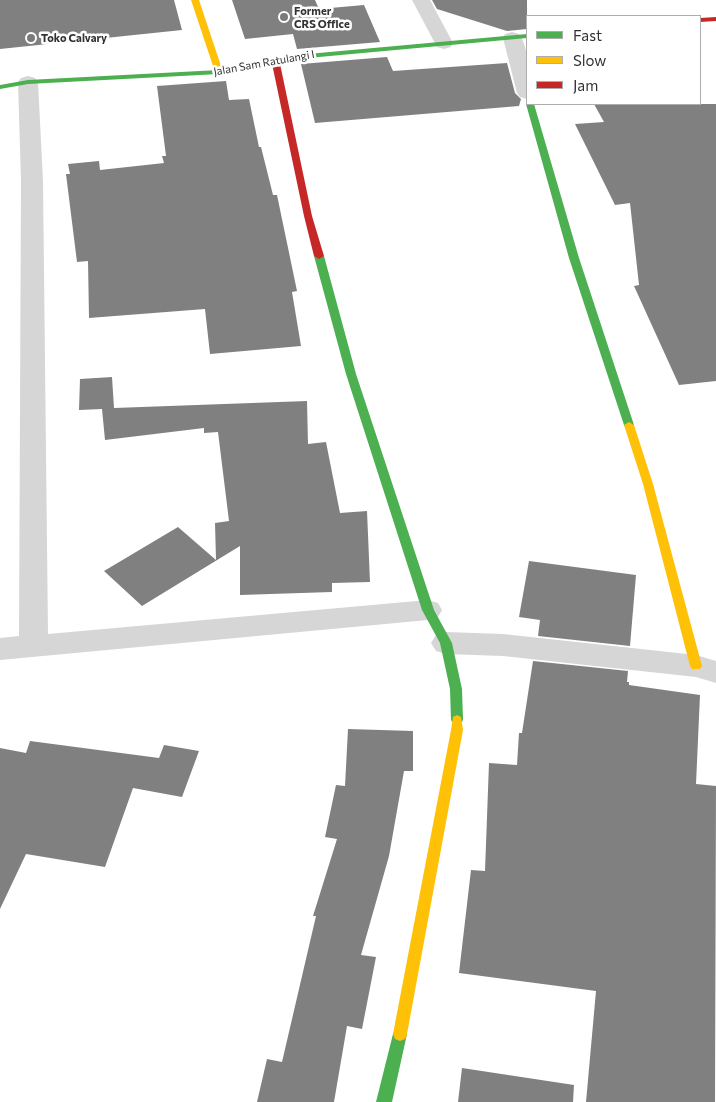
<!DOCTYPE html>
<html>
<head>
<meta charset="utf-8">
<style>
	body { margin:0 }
	#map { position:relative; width:716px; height:1102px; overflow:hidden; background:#fff; font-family:Commissioner,sans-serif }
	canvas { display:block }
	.legend { position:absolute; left:526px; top:15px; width:175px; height:90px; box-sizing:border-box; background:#fff; border:1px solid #adadad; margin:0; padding:6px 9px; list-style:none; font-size:15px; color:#323232 }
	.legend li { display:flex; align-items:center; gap:10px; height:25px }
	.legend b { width:25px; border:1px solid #adadad }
</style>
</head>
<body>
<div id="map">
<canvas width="716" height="1102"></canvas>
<ul class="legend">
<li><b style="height:6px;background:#4caf50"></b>Fast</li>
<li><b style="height:6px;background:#ffc107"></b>Slow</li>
<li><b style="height:6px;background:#c62828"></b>Jam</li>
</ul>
</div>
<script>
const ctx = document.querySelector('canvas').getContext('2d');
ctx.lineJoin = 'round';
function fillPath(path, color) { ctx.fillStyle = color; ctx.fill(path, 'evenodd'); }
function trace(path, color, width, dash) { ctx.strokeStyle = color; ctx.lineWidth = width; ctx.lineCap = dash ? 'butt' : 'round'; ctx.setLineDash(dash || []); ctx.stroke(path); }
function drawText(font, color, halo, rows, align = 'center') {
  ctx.font = font + ' Commissioner,sans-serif'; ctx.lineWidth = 5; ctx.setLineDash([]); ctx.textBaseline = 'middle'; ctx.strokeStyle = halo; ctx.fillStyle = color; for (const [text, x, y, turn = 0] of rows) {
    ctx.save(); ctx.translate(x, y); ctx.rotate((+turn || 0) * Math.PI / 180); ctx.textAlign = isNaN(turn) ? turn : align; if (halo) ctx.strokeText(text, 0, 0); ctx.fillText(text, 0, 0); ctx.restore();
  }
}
fillPath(new Path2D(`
	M 0,0 L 174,0 L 182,30 L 0,49 Z
	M 232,0 L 315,0 L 319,9 L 364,5 L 380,42 L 297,49 L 293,34 L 245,39 Z
	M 432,0 L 527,0 L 527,29 L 507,31 L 437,9 Z
	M 387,57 L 393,71 L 507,63 L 515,93 L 521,99 L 519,106 L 315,123 L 301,64 Z
	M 226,81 L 229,100 L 249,99 L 259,147 L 261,147 L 273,195 L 277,195 L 297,291 L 292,292 L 301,346 L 210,354 L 205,309 L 89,318 L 88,261 L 77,262 L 66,174 L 70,174 L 68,164 L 99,161 L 100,170 L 164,163 L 162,156 L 166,156 L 157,86 Z
	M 594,104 L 716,104 L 716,381 L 679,385 L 634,286 L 639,285 L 630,203 L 615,205 L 575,124 L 604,122 Z
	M 112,377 L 114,408 L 307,401 L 308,444 L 326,442 L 340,513 L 367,511 L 370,582 L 332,583 L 332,592 L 240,595 L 240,546 L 142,606 L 104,571 L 178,527 L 216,560 L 215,523 L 229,521 L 218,432 L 204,433 L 204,428 L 105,440 L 102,409 L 79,410 L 80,379 Z
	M 529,561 L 636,575 L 630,646 L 538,636 L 540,620 L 519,617 Z
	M 533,661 L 628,671 L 627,682 L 629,682 L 629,685 L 700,695 L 696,784 L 716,786 L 715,1102 L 586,1102 L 596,991 L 459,973 L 471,870 L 485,871 L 489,763 L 517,765 L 519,733 L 522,733 Z
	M 348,729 L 413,731 L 413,771 L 404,771 L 389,856 L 361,955 L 376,957 L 362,1029 L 347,1026 L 334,1102 L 257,1102 L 267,1059 L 282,1062 L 316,916 L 313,916 L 337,839 L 325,837 L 336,785 L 345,786 Z
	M 30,741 L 159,758 L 164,745 L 199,751 L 182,797 L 133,788 L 105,867 L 26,854 L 0,909 L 0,748 L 26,753 Z
	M 462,1068 L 574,1085 L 573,1102 L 458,1102 Z`), '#808080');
fillPath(new Path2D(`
	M 412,0 L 430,0 L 453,43 L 451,47 L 444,49 L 437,47 Z
	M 512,32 L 519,34 C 531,51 528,79 527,99 L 520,97 L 517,93 L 503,38 L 505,34 Z
	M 28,76 L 35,78 L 38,82 L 43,181 L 48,634 L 428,600 L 438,603 L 442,610 L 438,617 L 428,620 L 0,660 L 0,638 L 19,636 L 21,181 L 18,82 L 21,78 Z
	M 446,632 L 503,634 L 696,655 L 716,661 L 716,683 L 696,677 L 503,656 L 446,654 L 436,651 L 431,643 L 436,635 Z`), '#d6d6d6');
fillPath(new Path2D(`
	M 527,34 L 527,38 L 275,61 L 219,74 L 28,84 L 0,89 L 0,85 L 28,80 L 219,70 L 275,57 Z
	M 527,102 L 534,104 L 579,258 L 634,425 L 633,427 L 625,427 L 624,425 L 569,258 L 526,104 Z
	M 319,253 L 324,256 L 356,374 L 434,610 L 452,643 L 462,689 L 463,720 L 461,723 L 457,725 L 453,723 L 451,720 L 450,689 L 440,643 L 422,610 L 346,374 L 314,256 Z
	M 400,1027 L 405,1029 L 407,1034 L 392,1102 L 376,1102 L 393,1034 L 395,1029 Z`), '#4caf50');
fillPath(new Path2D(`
	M 191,0 L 199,0 L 223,72 L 222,74 L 215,72 Z
	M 629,422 L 634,425 L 653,484 L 702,666 L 700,669 L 692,669 L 690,666 L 643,484 L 624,425 Z
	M 457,715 L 461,717 L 463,730 L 407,1034 L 405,1039 L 400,1041 L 395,1039 L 393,1034 L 451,730 L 453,717 Z`), '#ffc107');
fillPath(new Path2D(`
	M 716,17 L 716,21 L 700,22 L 700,18 Z
	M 272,57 L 279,59 L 312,216 L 324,256 L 319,259 L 314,256 L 304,216 L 271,59 Z`), '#c62828');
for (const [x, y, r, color] of [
	[284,17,5,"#7a7a7a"],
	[31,38,5,"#7a7a7a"]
]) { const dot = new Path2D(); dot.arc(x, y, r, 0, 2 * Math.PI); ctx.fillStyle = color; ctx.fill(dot); trace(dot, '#fff', 2); }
drawText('bold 11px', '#323232', '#fff', [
	["Former",294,11],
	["CRS Office",294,24],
	["Toko Calvary",41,38]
], 'left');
drawText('11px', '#323232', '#fff', [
	["Jalan Sam Ratulangi I",264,63,-10]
]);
</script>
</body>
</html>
